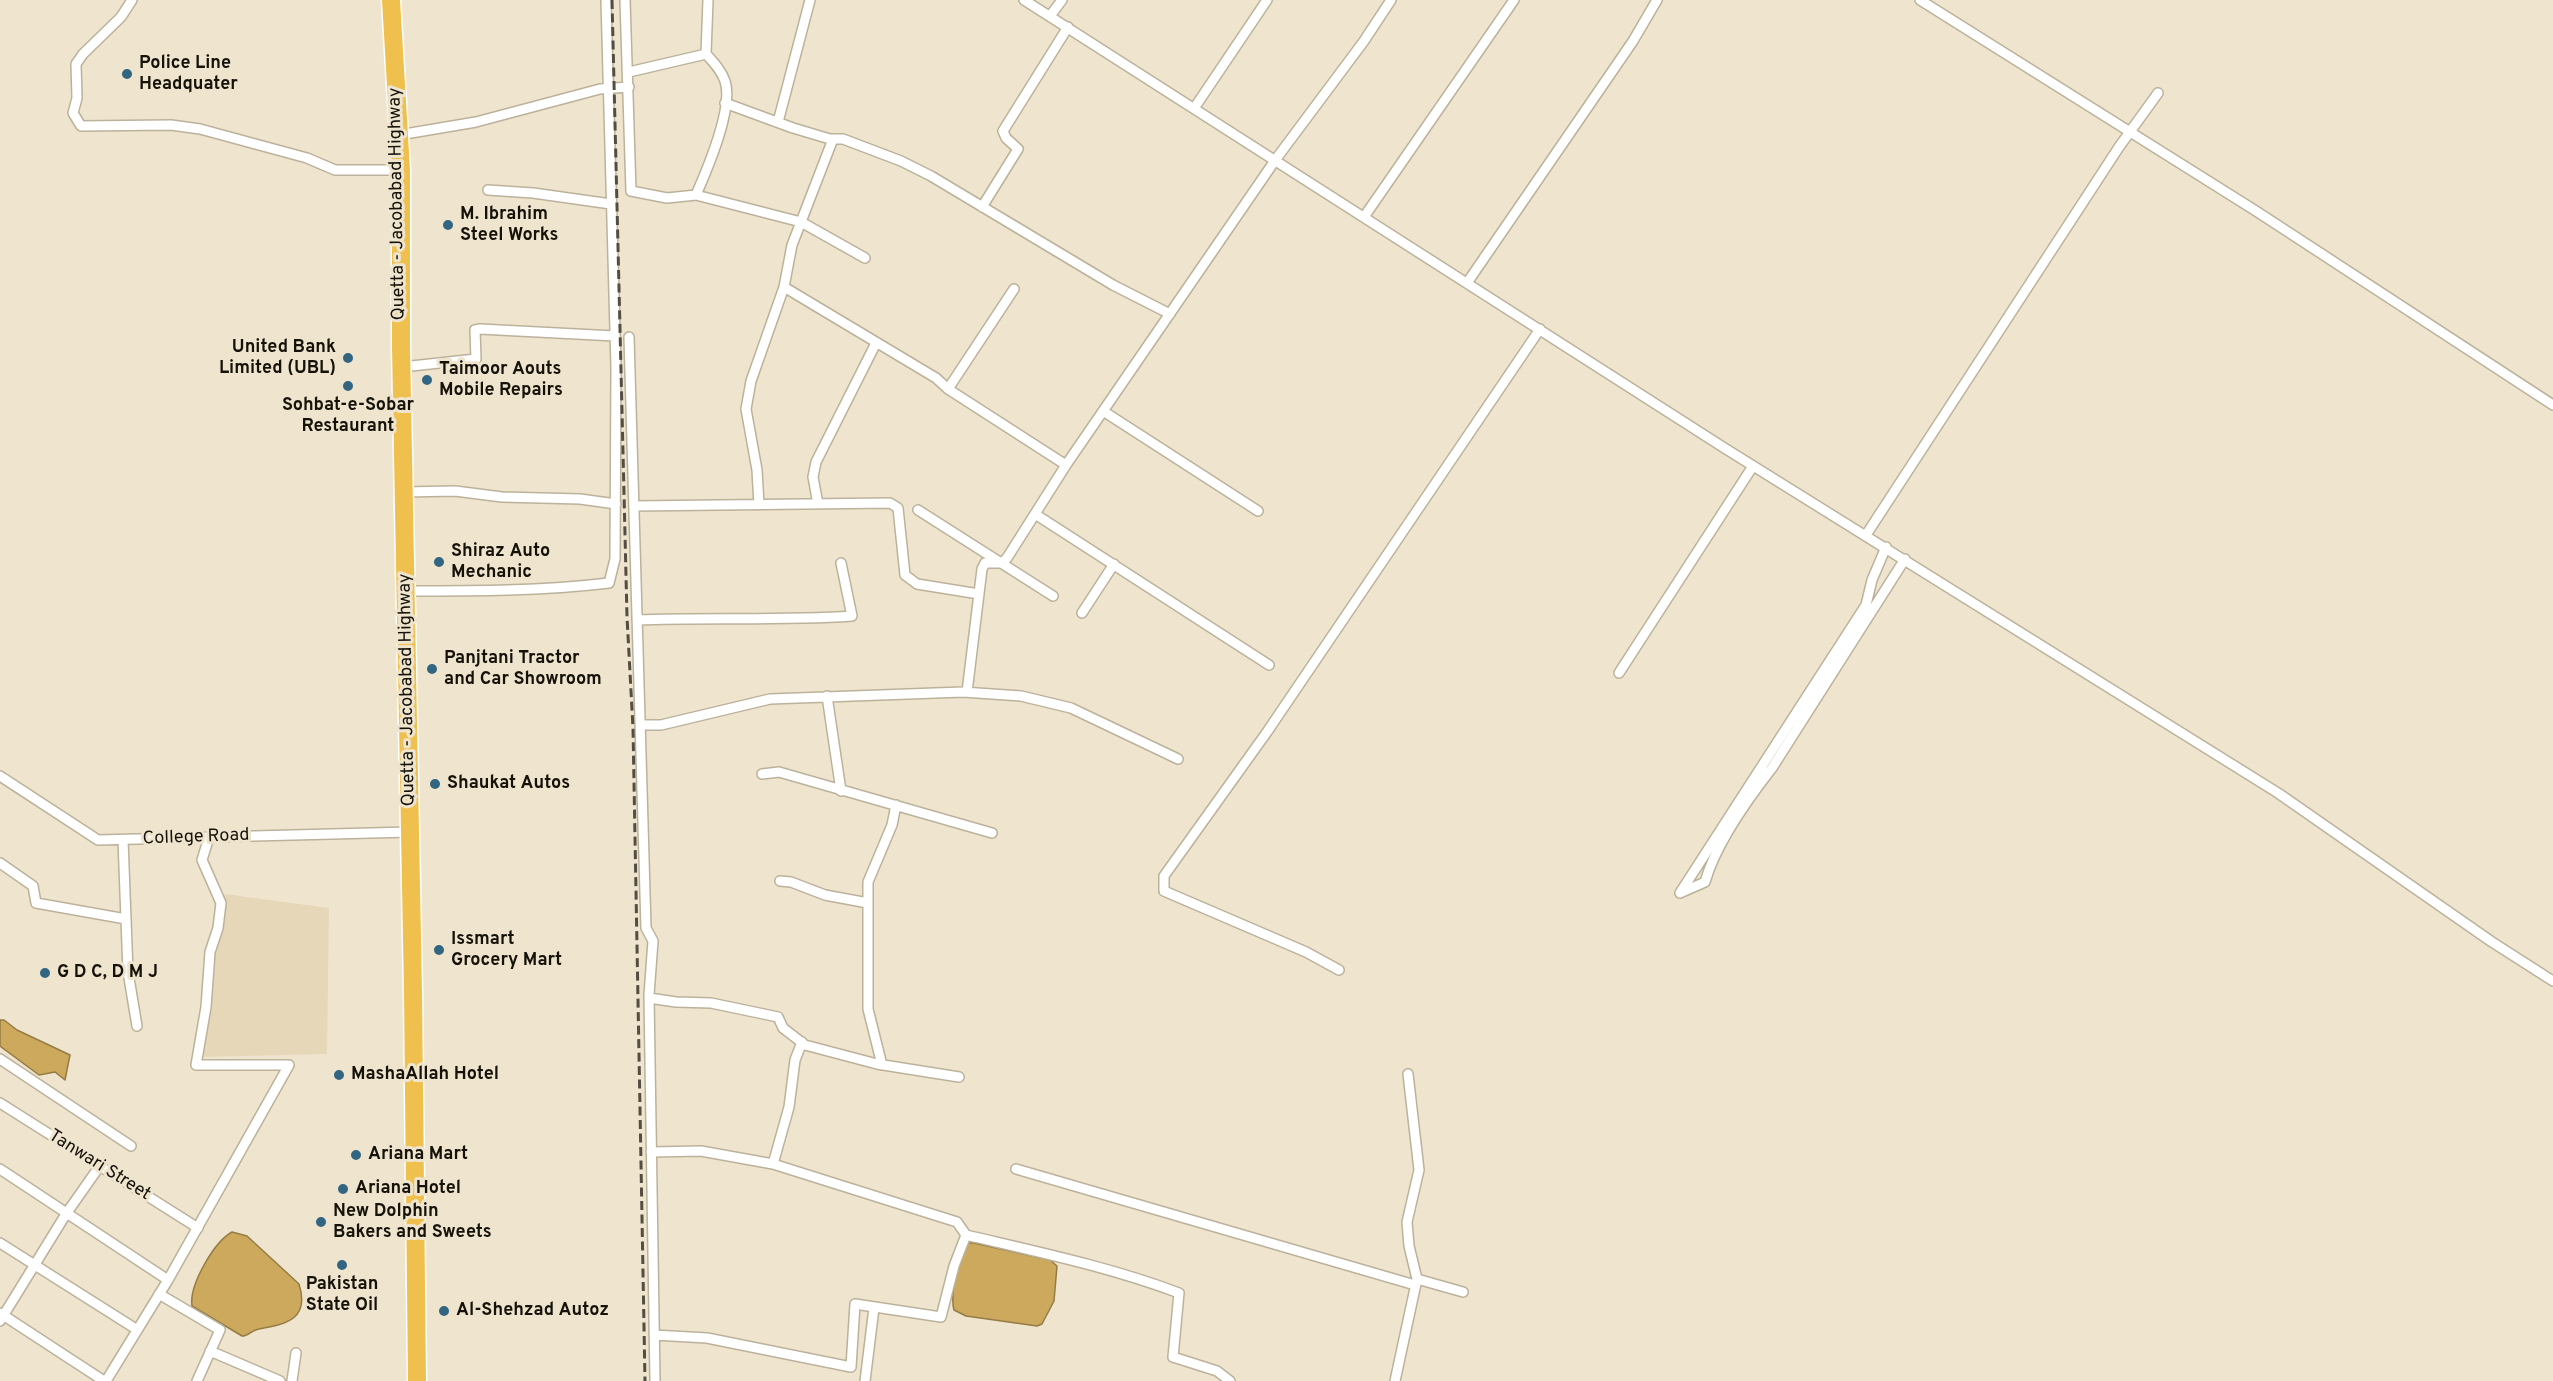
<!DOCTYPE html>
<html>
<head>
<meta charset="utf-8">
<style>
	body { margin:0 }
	canvas { display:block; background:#efe4cd }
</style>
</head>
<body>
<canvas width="2553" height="1381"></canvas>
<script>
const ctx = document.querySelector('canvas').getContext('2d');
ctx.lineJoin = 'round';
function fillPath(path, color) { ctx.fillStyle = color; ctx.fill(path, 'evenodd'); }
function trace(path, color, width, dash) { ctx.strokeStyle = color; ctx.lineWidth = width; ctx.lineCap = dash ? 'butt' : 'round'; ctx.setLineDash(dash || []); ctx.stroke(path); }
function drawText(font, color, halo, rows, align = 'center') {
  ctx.font = font + ' Overpass,sans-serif'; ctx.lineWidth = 6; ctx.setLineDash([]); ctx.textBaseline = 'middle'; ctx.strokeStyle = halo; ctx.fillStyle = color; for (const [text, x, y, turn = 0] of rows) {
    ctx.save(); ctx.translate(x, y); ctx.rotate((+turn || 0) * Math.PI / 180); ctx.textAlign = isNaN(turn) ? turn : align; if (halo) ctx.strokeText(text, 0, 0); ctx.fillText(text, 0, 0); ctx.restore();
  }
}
fillPath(new Path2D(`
	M 225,894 L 329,908 L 327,1054 L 198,1057 Z`), '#e6d7b9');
const water = new Path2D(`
	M 0,1020 L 4,1020 L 17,1030 L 70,1055 L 65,1080 L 55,1072 L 39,1075 L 0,1046 Z
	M 232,1232 L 247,1236 L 299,1284 C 310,1319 287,1324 259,1329 C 251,1330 249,1336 242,1336 L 192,1306 C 189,1285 214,1242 232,1232 Z
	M 968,1243 L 974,1243 L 1050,1260 L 1057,1266 L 1054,1301 L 1042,1324 L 1037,1326 L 966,1316 L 954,1310 C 950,1297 958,1253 968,1243 Z`);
fillPath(water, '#cca95d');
trace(water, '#957c44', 1.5);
const street = new Path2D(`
	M 132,0 L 121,17 L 83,54 L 76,64 L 77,98 L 73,113 L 81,126 L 171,125 L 200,129 L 307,158 L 335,170 L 401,170
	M 625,0 L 631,191 L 667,198 L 696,195 L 801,222 L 865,258
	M 1024,0 L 1726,449 L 2278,793 L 2492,942 L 2553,981
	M 1920,0 L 2256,211 L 2553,405
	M 1050,16 L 1062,0
	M 629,72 L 706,54 L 708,0
	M 725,103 L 793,128 L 830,139 L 843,139 L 901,161 L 931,176 L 1113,285 L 1170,314
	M 1195,107 L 1267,0
	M 778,122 L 810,0
	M 399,135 L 476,122 L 600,89 L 629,87
	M 488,190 L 533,193 L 611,204
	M 696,195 C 707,170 734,108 725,81 C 721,70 714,63 706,54
	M 982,207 L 1018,149 L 1006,138 L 1003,131 L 1068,27
	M 1364,217 L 1514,0
	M 1467,283 L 1633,41 L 1657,0
	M 784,287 L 936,378 L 948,389 L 1066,465 L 1276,159 L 1364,41 L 1391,0
	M 629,337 L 646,928 L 653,941 L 649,995 L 655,1381
	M 402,367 L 476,359 L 475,330 L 480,329 L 615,336
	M 948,389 L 1014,289
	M 1103,411 L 1258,511
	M 404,492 L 455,491 L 502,497 L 580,499 L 616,504
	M 818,504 L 813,477 L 816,462 L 876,343
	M 759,505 L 757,470 L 746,409 L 751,381 L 784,287 L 792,245 L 833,139
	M 634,506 L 890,503 L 898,508 L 905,575 L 917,584 L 979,594
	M 918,510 L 1053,596
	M 1035,514 L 1269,665
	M 1866,535 L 2119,147 L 2158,93
	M 406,591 C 474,591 541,591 609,583 L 615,559 L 616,368 L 606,0
	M 1082,613 L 1114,564
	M 637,620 C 709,617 781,621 852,616 L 841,563
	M 1619,673 L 1753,466
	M 967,692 L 982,569 L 985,563 L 1002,563 L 1007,558 L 1066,465
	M 827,696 L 841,791
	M 641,725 L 661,725 L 770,699 L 963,692 L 1021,696 L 1071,708 L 1178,759
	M 762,774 L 779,772 L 992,833
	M 0,776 L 98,840 L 410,832
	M 123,840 L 128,972 L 137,1026
	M 0,863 L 33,886 L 36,903 L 126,919
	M 780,881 L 791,882 L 825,895 L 868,903
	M 1680,893 L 1705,882 C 1716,843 1747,800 1772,768 L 1905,559
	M 1680,893 L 1866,605 L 1872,580 L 1886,547
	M 1339,970 L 1306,952 L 1164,891 L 1164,876 L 1267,732 L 1540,329
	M 649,998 L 676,1002 L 711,1003 L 778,1017 L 783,1028 L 805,1045 L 877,1064 L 959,1077
	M 0,1059 L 131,1146
	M 882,1065 L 868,1009 L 868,882 L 892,825 L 896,805
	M 1408,1074 L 1419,1170 L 1407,1222 L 1409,1246 L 1417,1279
	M 0,1103 L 198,1228
	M 651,1152 L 701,1151 L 773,1164 L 957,1222 L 966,1235 C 1038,1252 1110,1267 1179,1293 L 1173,1357 L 1217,1371 L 1230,1381
	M 773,1164 L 789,1107 L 795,1060 L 802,1042
	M 0,1169 L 168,1280
	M 1016,1169 L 1415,1285
	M 0,1243 L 136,1329
	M 159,1294 L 220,1330 L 197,1381
	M 0,1313 L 104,1381
	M 0,1321 L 66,1214 L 99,1167
	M 654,1335 L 707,1338 L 851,1367 L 855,1304 L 941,1317 L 954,1266 L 966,1235
	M 210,1351 L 280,1381
	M 106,1381 L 168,1280 L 289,1065 L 196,1065 L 206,1007 L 210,952 L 218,928 L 221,903 L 202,860 L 209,837
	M 292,1381 L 296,1353
	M 865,1381 L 874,1308
	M 1395,1381 L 1417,1279 L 1463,1292`);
const highway = new Path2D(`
	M 391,0 L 401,170 L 401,347 L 413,992 L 417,1381`);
trace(street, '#bcb29c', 12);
trace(highway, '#fff', 21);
trace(street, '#fff', 9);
trace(highway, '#f0c04e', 18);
trace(new Path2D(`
	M 612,0 L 627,617 L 633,728 L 645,1381`), '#534e42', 3, [9, 4.5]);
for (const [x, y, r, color] of [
	[127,74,6,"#326582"],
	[448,225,6,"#326582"],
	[348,358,6,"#326582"],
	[427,380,6,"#326582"],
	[348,386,6,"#326582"],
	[439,562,6,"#326582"],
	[432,669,6,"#326582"],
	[435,784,6,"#326582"],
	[439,950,6,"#326582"],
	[45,973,6,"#326582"],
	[339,1075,6,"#326582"],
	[356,1155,6,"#326582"],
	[343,1189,6,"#326582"],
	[321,1222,6,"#326582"],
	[342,1265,6,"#326582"],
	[444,1311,6,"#326582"]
]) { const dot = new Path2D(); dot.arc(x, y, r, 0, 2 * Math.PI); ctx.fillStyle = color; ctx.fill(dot); trace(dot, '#efe4cd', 2); }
drawText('bold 18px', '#15120a', '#efe4cd', [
	["Police Line",139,64],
	["Headquater",139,85],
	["M. Ibrahim",460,215],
	["Steel Works",460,236],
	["United Bank",336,348,"right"],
	["Limited (UBL)",336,369,"right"],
	["Taimoor Aouts",439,370],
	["Mobile Repairs",439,391],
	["Sohbat-e-Sobar",348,406,"center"],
	["Restaurant",348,427,"center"],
	["Shiraz Auto",451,552],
	["Mechanic",451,573],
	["Panjtani Tractor",444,659],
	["and Car Showroom",444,680],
	["Shaukat Autos",447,784],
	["Issmart",451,940],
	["Grocery Mart",451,961],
	["G D C, D M J",57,973],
	["MashaAllah Hotel",351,1075],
	["Ariana Mart",368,1155],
	["Ariana Hotel",355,1189],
	["New Dolphin",333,1212],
	["Bakers and Sweets",333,1233],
	["Pakistan",342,1285,"center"],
	["State Oil",342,1306,"center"],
	["Al-Shehzad Autoz",456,1311]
], 'left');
drawText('18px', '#15120a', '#efe4cd', [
	["Quetta - Jacobabad Highway",398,204,-91],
	["Quetta - Jacobabad Highway",408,690,-91],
	["College Road",196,838,-2],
	["Tanwari Street",99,1166,32]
]);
</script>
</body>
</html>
